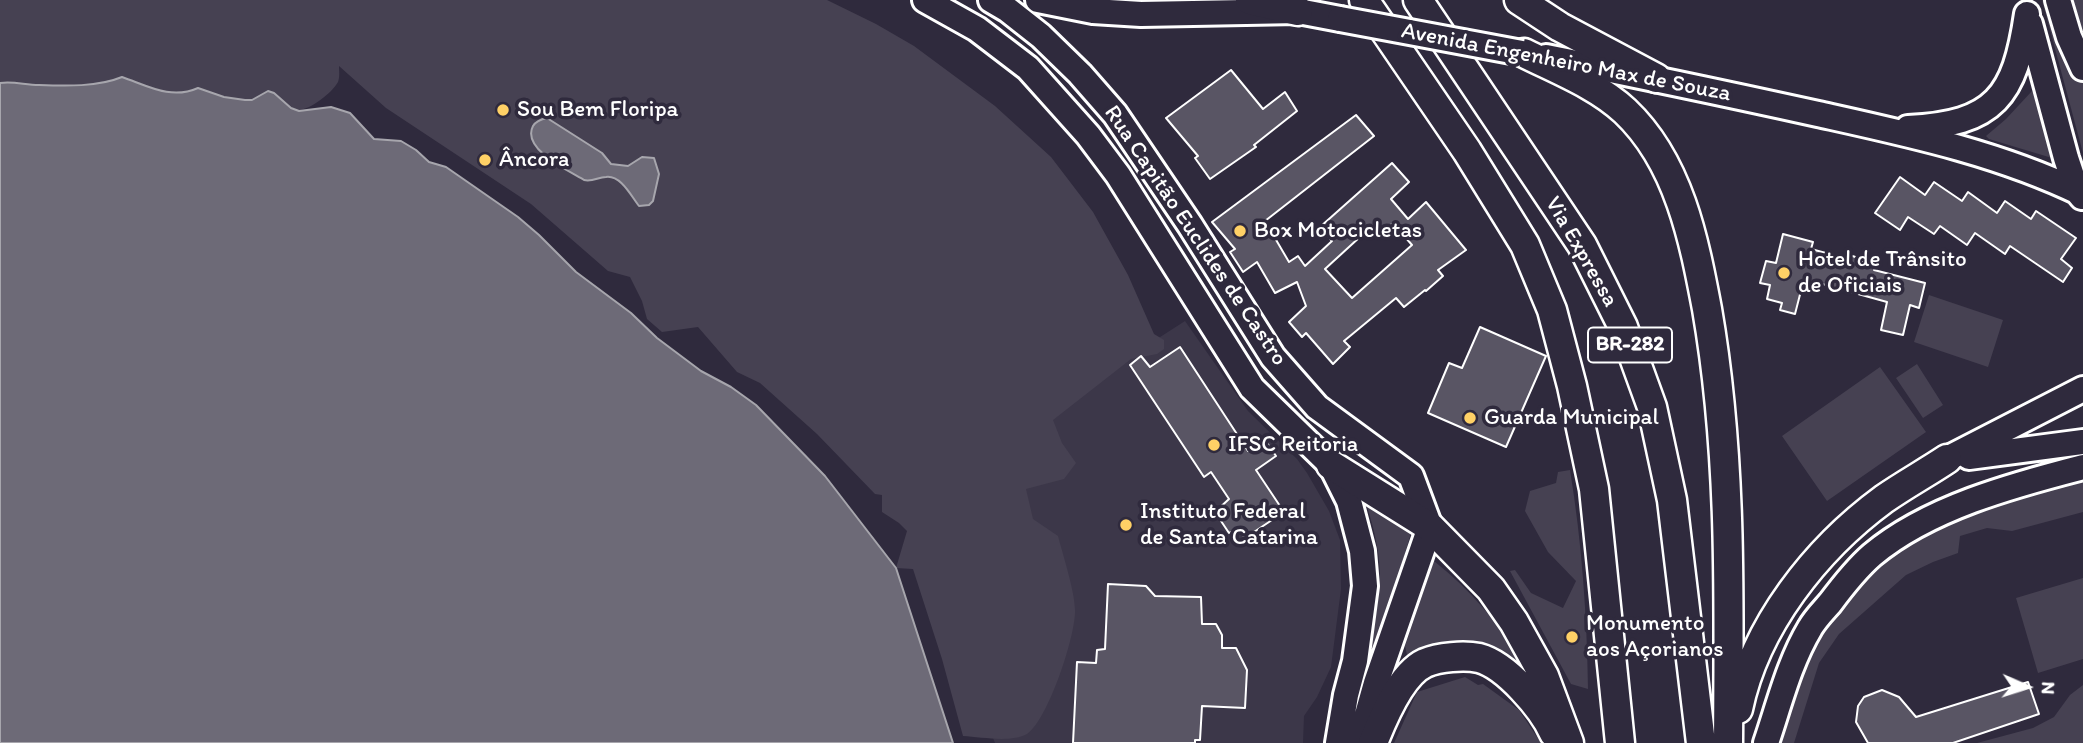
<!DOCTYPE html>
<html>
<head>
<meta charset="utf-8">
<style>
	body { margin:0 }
	#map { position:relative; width:2083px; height:743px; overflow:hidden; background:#2f2a3d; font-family:Itim,sans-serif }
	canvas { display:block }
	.north { position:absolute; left:1992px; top:652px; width:70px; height:70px; -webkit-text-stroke:5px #2f2a3d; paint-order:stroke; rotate:93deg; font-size:19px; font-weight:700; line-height:28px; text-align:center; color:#fff }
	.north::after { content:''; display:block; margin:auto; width:24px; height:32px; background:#fff; clip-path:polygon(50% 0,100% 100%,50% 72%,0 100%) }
</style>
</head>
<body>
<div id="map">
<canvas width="2083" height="743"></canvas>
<div class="north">N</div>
</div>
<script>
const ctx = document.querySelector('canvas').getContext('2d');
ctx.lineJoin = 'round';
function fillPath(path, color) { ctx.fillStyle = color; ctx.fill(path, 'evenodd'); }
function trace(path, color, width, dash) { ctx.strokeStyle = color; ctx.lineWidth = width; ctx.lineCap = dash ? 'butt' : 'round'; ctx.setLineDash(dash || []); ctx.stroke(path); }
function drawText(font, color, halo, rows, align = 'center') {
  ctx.font = font + ' Itim,sans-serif'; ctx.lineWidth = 7; ctx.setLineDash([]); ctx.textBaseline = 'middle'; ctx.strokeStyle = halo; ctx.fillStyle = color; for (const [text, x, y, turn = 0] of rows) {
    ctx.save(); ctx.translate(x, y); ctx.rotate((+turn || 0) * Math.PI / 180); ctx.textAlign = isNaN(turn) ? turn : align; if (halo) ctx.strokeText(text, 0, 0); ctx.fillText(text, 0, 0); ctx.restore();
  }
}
fillPath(new Path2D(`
	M 1185,321 L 1248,411 L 1297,459 L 1307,473 L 1329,511 L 1340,540 L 1341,589 L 1331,667 L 1317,697 L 1304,716 L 1303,743 L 995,743 L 974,690 L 919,492 Z`), '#3c3749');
fillPath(new Path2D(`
	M 0,0 L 827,0 L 876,24 L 914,46 L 995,106 L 1051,157 L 1093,212 L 1128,275 L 1154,334 L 1164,340 L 1164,349 L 1157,354 L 1131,359 L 1053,420 L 1062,443 L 1076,463 L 1064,479 L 1026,489 L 1033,519 L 1058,536 C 1063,555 1075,592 1075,610 C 1076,635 1048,720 1027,734 C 1011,743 981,737 963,736 L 942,659 L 913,569 L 896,568 L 907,531 L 899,523 L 882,512 L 882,495 L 875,494 L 817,434 L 760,383 L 737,372 L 698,327 L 662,332 L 647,319 L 642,301 L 630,277 L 608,271 L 531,204 L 386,108 L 339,66 C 339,71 340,77 338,82 C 332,93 309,111 297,110 C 289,109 284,103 279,97 L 245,100 L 224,97 L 198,88 C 171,100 148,87 122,77 C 98,87 66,86 39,85 C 25,85 14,81 0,83 Z
	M 2042,0 L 2055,0 L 2083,82 L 2083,153 Z
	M 2073,0 L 2083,0 L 2083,37 L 2082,35 Z
	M 2032,91 L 2035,96 L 2057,157 L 2052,158 L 1989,139 L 1986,136 L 2006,119 Z
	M 1929,295 L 2003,320 L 1988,367 L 1914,342 Z
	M 1917,364 L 1943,405 L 1923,418 L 1896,378 Z
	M 1880,367 L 1926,432 L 1827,501 L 1782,436 Z
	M 1570,470 C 1582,543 1587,616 1588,689 L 1571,684 L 1510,571 L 1515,570 L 1531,593 L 1563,608 L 1576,581 L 1548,552 L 1525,511 L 1530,491 L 1556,483 L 1558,472 Z
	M 2083,474 L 2083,512 L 2012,531 L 1987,528 L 1960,536 L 1958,553 L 1933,562 L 1906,575 L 1839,634 L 1819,663 L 1794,743 L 1773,743 C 1799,675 1822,620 1873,567 C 1879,561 1888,556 1895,552 C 1950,515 2020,491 2083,474 Z
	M 1364,497 L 1411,533 L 1358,711 C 1363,671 1375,632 1379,593 C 1383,560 1374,528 1364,497 Z
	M 1434,561 C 1471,590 1499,625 1526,663 L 1523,664 C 1497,650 1474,639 1444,644 C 1431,646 1419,655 1407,655 L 1405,646 Z
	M 2083,578 L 2083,659 L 2038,673 L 2016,598 Z
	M 1465,677 L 1478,685 L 1483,684 L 1519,710 L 1541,743 L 1394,743 L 1417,692 Z
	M 2083,685 L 2083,743 L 1977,743 L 2033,728 L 2054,717 L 2070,695 Z`), '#464152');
const water = new Path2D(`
	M 122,77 C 148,86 171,100 198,88 L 224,97 L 245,100 L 252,100 L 268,91 L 274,93 L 291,108 L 299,111 L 331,107 L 350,113 L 374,139 L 401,141 L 416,150 L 429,162 L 446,167 L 518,217 L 539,235 L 576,272 L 631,313 L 657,338 L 701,371 L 731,387 L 756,405 L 825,476 L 896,568 L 953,743 L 0,743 L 0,83 C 14,81 25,85 39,85 C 66,86 98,87 122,77 Z
	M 547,118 L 602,153 L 611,164 L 628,166 L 642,157 L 654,158 L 659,174 L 653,201 L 649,205 L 639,206 C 631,196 621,175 606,177 C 598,177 593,182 584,180 C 569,171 521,149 533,126 C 536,121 542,119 547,118 Z`);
fillPath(water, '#6d6a77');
trace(water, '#a7a6ad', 2);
const building = new Path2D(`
	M 1231,70 L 1263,109 L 1285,92 L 1297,111 L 1254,145 L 1256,147 L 1210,179 L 1195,158 L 1198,156 L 1166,118 Z
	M 1356,115 L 1374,136 L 1265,221 L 1289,262 L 1298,256 L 1305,266 L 1332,241 L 1320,227 L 1392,163 L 1409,182 L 1391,199 L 1408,219 L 1426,202 L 1466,250 L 1438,270 L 1443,276 L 1426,291 L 1425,290 L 1404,307 L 1396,298 L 1344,341 L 1350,347 L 1333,364 L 1306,333 L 1302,337 L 1289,322 L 1306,306 L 1297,282 L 1275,293 L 1257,262 L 1243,272 L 1230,252 L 1235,249 L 1212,222 ZM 1393,223 L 1412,245 L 1352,298 L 1325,269 L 1373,225 L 1381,234 Z
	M 1900,177 L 1925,195 L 1934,182 L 1962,201 L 1968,192 L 1997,213 L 2005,201 L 2031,219 L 2036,211 L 2076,238 L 2061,259 L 2072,268 L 2063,282 L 2010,246 L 2005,254 L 1975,233 L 1967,245 L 1940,226 L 1934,234 L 1908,217 L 1900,230 L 1875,213 Z
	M 1783,234 L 1813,242 L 1811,249 L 1848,259 L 1849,255 L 1862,259 L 1862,263 L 1875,266 L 1874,270 L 1925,283 L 1919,308 L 1910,305 L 1903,335 L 1881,330 L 1887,302 L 1804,279 L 1795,314 L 1780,310 L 1782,303 L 1767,299 L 1770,285 L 1760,283 L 1766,261 L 1776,263 Z
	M 1480,327 L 1546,356 L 1506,447 L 1428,413 L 1449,363 L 1462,368 Z
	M 1180,347 L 1248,451 L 1265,440 L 1276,456 L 1256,470 L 1284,512 L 1245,538 L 1238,528 L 1229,533 L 1215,512 L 1229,499 L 1211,472 L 1204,477 L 1130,365 L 1141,356 L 1150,367 Z
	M 1108,584 L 1146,586 L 1155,596 L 1201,597 L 1202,624 L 1216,624 L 1222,635 L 1222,648 L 1236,648 L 1247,670 L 1245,708 L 1202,706 L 1200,740 L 1195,740 L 1195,743 L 1073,743 L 1077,662 L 1096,663 L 1097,650 L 1105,649 Z
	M 2028,682 L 2039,714 L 1953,743 L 1868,743 L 1856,722 L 1858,706 L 1864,697 L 1882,690 L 1899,697 L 1916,717 Z`);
fillPath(building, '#595564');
trace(building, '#fff', 2);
const primary = new Path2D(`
	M 925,0 L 977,29 L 1028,68 L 1088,135 L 1118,175 L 1252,388 L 1331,465 L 1349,501 L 1362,551 L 1365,586 L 1355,661 L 1346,695 L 1338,743
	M 991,0 L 1008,10 L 1041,36 L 1080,74 L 1115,114 L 1190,225 L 1273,357 L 1317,407 L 1411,476 L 1430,527 L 1376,683 L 1359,743
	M 1038,0 L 1093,11 L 1141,14 L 1298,11 L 1340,19
	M 2058,0 L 2069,37 L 2083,68
	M 2030,24 L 2066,158 L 2077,191 L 2082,197
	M 1546,57 C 1637,75 1727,94 1818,114 C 1908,134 1999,153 2083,194
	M 1908,128 C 1995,124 2015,96 2027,14
	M 1969,457 L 2083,442
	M 1947,459 L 2083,389
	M 1766,743 C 1779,705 1789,663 1810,628 C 1815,619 1823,611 1830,603 C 1842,587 1857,568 1872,555 C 1928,508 2013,485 2083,467`);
const motorway = new Path2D(`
	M 1250,0 L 1298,11
	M 1364,0 L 1467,151 L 1525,245 L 1552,310 L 1572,386 L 1594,489 L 1620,743
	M 1418,0 L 1582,245 L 1623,327 L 1652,407 L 1672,500 L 1701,743
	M 1519,0 L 1560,27 L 1656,78
	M 1524,53 C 1558,70 1597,85 1625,111 C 1679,162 1694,240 1707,309 C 1732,453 1729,597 1728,743
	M 1331,465 L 1430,527 L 1491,589 L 1514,622 L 1544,676 L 1569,743
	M 1738,709 C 1755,626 1816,549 1884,499 C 1904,485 1926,473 1947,459
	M 1373,743 C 1382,720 1401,674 1425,663 C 1439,657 1464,655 1479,658 C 1506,665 1543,708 1554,733`);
trace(primary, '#fff', 30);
trace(motorway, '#fff', 33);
trace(primary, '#2f2a3d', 24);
trace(motorway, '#2f2a3d', 28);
const primaryBridge = new Path2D(`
	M 1340,19 L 1522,53`);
trace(primaryBridge, '#fff', 30, []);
trace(primaryBridge, '#2f2a3d', 24);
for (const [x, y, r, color] of [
	[503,110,7,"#ffd166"],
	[485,160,7,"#ffd166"],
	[1240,231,7,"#ffd166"],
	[1784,273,7,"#ffd166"],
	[1470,418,7,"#ffd166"],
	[1214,445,7,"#ffd166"],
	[1126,525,7,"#ffd166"],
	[1572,637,7,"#ffd166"]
]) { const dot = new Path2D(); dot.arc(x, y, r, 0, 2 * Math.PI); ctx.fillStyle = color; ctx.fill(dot); trace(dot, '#2f2a3d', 2.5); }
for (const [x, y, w] of [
	[1630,345,84]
]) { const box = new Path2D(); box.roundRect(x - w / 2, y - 17.5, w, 35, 5); ctx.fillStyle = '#2f2a3d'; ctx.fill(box); trace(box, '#fff', 2); }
drawText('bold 21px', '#fff', null, [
	["BR-282",1630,345]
]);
drawText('23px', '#fff', '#2f2a3d', [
	["Avenida Engenheiro Max de Souza",1566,63,11],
	["Rua Capitão Euclides de Castro",1195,236,56],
	["Via Expressa",1581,252,60]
]);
drawText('23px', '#fff', '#2f2a3d', [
	["Sou Bem Floripa",517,110],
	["Âncora",499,160],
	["Box Motocicletas",1254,231],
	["Hotel de Trânsito",1798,260],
	["de Oficiais",1798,286],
	["Guarda Municipal",1484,418],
	["IFSC Reitoria",1228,445],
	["Instituto Federal",1140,512],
	["de Santa Catarina",1140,538],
	["Monumento",1586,624],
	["aos Açorianos",1586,650]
], 'left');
</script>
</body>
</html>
